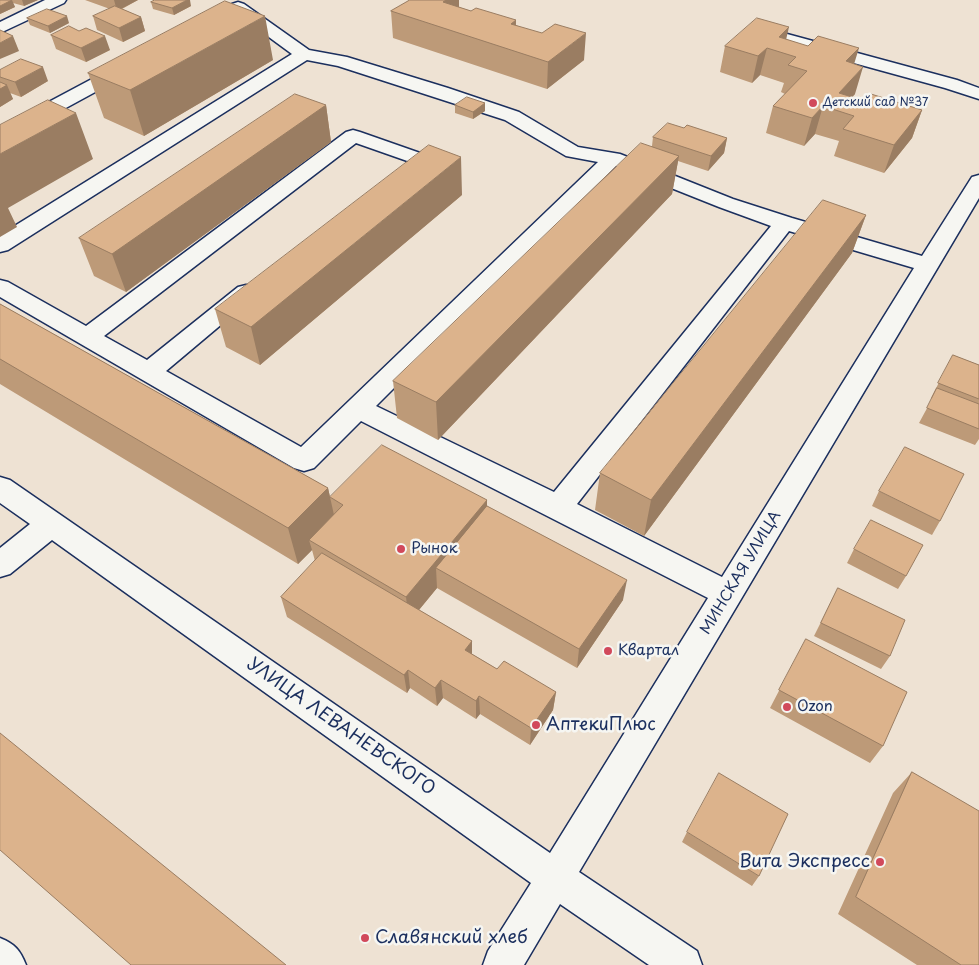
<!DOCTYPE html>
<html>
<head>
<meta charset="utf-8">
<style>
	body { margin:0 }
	canvas { display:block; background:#eee2d3 }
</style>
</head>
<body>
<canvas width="979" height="965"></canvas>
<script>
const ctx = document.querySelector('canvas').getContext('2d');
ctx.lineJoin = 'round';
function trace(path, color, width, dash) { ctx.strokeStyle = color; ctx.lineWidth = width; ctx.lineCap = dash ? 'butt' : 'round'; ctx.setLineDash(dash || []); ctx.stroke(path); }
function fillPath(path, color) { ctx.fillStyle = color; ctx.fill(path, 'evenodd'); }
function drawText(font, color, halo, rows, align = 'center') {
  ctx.font = font + ' "Playpen Sans",sans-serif'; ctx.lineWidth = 5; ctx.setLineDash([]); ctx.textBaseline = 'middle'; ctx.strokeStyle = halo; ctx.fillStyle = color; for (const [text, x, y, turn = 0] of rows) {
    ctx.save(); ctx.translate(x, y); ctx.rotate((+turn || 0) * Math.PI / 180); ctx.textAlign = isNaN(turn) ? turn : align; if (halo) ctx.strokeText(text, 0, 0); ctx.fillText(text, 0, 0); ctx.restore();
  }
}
const minor = new Path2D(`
	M 45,0 L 66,0 L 64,3 L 0,33 L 0,22 Z
	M 238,2 L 244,4 L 309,50 L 347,57 L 448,88 L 519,112 L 578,147 L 620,154 L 733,199 L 792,218 L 922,256 L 972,177 L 979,175 L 979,198 L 579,872 L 697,951 L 702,965 L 649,965 L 560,904 L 524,965 L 483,965 L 488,951 L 531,883 L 52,540 L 10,574 L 0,577 L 0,548 L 30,524 L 0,503 L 0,477 L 10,480 L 550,853 L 708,598 L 361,421 L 314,468 L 304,471 L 294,468 L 0,297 L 0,280 L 8,282 L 86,326 L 346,132 L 353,130 L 360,132 L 420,153 L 423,157 L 420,161 L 413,163 L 356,143 L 104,336 L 147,360 L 238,287 L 246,285 L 254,287 L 257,292 L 254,297 L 166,371 L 301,447 L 598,162 L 566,156 L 505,120 L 338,66 L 307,60 L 8,250 L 0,252 L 0,235 L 292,54 L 232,10 L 230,7 L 232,4 ZM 616,166 L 719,207 L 771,226 L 554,492 L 376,406 ZM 789,231 L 914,268 L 722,577 L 577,504 Z
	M 776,31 L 957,80 L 979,88 L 979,99 L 945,88 L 770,40 L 768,36 L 770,32 Z
	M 126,63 L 132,64 L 135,68 L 132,72 L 7,140 L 0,142 L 0,128 L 120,64 Z
	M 0,938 C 15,944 20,950 26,965 L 0,965 Z`);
trace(minor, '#1b2f5e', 3);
fillPath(minor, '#f6f6f2');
fillPath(new Path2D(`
	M 0,0 L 38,0 L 24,6 L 13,3 L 15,7 L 0,14 Z
	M 85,0 L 138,0 L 122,9 L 141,17 L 145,31 L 123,42 L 97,30 L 93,16 L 110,9 Z
	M 410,0 L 459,0 L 459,7 L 471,11 L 516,20 L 516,25 L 584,60 L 547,89 L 393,38 L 391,11 Z
	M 151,2 L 191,6 L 174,15 L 153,9 Z
	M 27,18 L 69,23 L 50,33 L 30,25 Z
	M 79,31 L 110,50 L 86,62 L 56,49 L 51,35 Z
	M 786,39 L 854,64 L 855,94 L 852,97 L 865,101 L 922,110 L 912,138 L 884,173 L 834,156 L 839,141 L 815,134 L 804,146 L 766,133 L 773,106 L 785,94 L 781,92 L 784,83 L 760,75 L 752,83 L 720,72 L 725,46 Z
	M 273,60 L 144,136 L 104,118 L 88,73 Z
	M 0,70 L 48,81 L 21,97 L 10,93 L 13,99 L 0,107 Z
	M 485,103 L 485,111 L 473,119 L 455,113 L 455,105 Z
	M 326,105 L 331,142 L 126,292 L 94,276 L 79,238 Z
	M 684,128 L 727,138 L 724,153 L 708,171 L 678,161 L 672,194 L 438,440 L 397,418 L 393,381 L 652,146 L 653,137 Z
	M 462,195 L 260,365 L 226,347 L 215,309 Z
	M 866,215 L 852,253 L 644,536 L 595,510 L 600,473 Z
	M 0,304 L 328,488 L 330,497 L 487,500 L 487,506 L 623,600 L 577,668 L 437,588 L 419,610 L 472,641 L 472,654 L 497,669 L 556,692 L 553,710 L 530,745 L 480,714 L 476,719 L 443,698 L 437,706 L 410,688 L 407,693 L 287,617 L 281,597 L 315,561 L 312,550 L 298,564 L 0,384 Z
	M 953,355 L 979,365 L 979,439 L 975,445 L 919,423 L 932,399 L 931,398 Z
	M 879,491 L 940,521 L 932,535 L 872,506 Z
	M 854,549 L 906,576 L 898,589 L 847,563 Z
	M 838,588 L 890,656 L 881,669 L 814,636 Z
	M 806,639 L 883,746 L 870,763 L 770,708 Z
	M 912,772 L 979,965 L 917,965 L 838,914 L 893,793 Z
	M 687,832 L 759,876 L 752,886 L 682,842 Z`), '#bd9a78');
fillPath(new Path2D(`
	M 12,0 L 15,7 L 0,14 L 0,6 Z
	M 22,0 L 38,0 L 24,6 Z
	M 114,0 L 138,0 L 117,11 Z
	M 187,0 L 190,0 L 191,6 L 174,15 L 172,8 Z
	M 446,0 L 459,0 L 459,18 L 443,2 Z
	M 67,16 L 69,23 L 50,33 L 48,26 Z
	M 265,16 L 273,60 L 144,136 L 130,90 Z
	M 141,17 L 145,31 L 123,42 L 119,28 Z
	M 516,20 L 515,47 L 511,24 Z
	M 789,27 L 783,53 L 779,37 Z
	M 586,33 L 584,60 L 547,89 L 548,62 Z
	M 13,36 L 19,51 L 0,59 L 0,43 Z
	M 105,36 L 110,50 L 86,62 L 81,48 Z
	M 767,48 L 760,75 L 752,83 L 758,56 Z
	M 859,48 L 851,74 L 846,61 Z
	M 43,67 L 48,81 L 21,97 L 15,82 Z
	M 863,67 L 855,94 L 839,111 L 839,93 Z
	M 7,85 L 13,99 L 0,107 L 0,89 Z
	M 485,103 L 485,111 L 473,119 L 473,112 Z
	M 326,105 L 331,142 L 126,292 L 112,254 Z
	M 823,106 L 815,134 L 804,146 L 812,118 Z
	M 922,110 L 912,138 L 884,173 L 894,145 Z
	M 76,113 L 93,159 L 8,208 L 17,227 L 0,237 L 0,154 Z
	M 727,138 L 724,153 L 708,171 L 711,156 Z
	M 679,156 L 672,194 L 438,440 L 436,402 Z
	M 461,157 L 462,195 L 260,365 L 251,327 Z
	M 866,215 L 852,253 L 644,536 L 651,500 Z
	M 328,488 L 336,524 L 309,540 L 312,550 L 298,564 L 288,528 Z
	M 487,500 L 487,527 L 436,568 L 437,588 L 409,622 L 406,597 Z
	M 627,580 L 623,600 L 577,668 L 579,649 Z
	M 472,641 L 472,660 L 465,650 Z
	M 408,670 L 410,688 L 407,693 L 404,675 Z
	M 441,680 L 443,698 L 437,706 L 435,688 Z
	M 556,692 L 553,710 L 530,745 L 531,728 Z
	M 479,696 L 480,714 L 476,719 L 476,701 Z`), '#9a7d62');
const building = new Path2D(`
	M 0,0 L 12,0 L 0,6 Z
	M 155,0 L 187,0 L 172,8 L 151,2 Z
	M 410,0 L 446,0 L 443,2 L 471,11 L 476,8 L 516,20 L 511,24 L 542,33 L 555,24 L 586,33 L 548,62 L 391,11 Z
	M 225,1 L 265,16 L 130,90 L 88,73 Z
	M 115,6 L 141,17 L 119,28 L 93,16 Z
	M 47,9 L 67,16 L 48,26 L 27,18 Z
	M 757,18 L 789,27 L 779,37 L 808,46 L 818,36 L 859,48 L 846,61 L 863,67 L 839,93 L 865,101 L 871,94 L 922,110 L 894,145 L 843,129 L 854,116 L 823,106 L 812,118 L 773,106 L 807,71 L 788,65 L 796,57 L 767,48 L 758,56 L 725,46 Z
	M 69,26 L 79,31 L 86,28 L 105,36 L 81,48 L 51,35 Z
	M 0,30 L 13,36 L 0,43 Z
	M 21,59 L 43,67 L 15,82 L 0,77 L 0,70 Z
	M 0,82 L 7,85 L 0,89 Z
	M 295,94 L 326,105 L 112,254 L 79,238 Z
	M 467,97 L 485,103 L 473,112 L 455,105 Z
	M 48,100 L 76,113 L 0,154 L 0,125 Z
	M 668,123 L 684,128 L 687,125 L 727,138 L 711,156 L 653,137 Z
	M 641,143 L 679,156 L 436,402 L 393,381 Z
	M 429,145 L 461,157 L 251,327 L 215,309 Z
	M 823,200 L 866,215 L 651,500 L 600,473 Z
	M 0,304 L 328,488 L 288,528 L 0,359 Z
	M 953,355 L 979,365 L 979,399 L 938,383 Z
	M 937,388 L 979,404 L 979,429 L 927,408 Z
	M 382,445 L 487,500 L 406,597 L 309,540 L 343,505 L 330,497 Z
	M 905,447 L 964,474 L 940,521 L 879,491 Z
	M 487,506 L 627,580 L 579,649 L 436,568 Z
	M 871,520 L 923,545 L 906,576 L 854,549 Z
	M 322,553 L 472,641 L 465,650 L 497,669 L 504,661 L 556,692 L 531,728 L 479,696 L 476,701 L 441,680 L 435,688 L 408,670 L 404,675 L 281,597 Z
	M 838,588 L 905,620 L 890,656 L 821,623 Z
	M 806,639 L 907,692 L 883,746 L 779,690 Z
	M 0,733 L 286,965 L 131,965 L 0,850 Z
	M 912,772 L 979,811 L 979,965 L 961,965 L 856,897 Z
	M 719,773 L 788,814 L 759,876 L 687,832 Z`);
fillPath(building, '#dcb38c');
trace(building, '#9a7d62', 1);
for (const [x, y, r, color] of [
	[813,103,5,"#d1495b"],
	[401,549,5,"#d1495b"],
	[608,651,5,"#d1495b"],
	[787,707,5,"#d1495b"],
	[536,725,5,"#d1495b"],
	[880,862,5,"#d1495b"],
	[365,938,5,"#d1495b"]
]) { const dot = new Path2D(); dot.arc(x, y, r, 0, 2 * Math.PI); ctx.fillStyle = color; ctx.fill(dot); trace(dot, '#f6f6f2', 2); }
drawText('12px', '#1b2f5e', '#f6f6f2', [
	["Детский сад №37",823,103]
], 'left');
drawText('15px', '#1b2f5e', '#f6f6f2', [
	["Рынок",411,549],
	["Квартал",618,651],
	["Ozon",797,707]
], 'left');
drawText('15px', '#1b2f5e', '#f6f6f2', [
	["МИНСКАЯ УЛИЦА",741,573,-59]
]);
drawText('18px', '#1b2f5e', '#f6f6f2', [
	["АптекиПлюс",546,725],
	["Вита Экспресс",870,862,"right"],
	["Славянский хлеб",375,938]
], 'left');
drawText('18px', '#1b2f5e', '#f6f6f2', [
	["УЛИЦА ЛЕВАНЕВСКОГО",341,727,35]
]);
</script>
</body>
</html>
